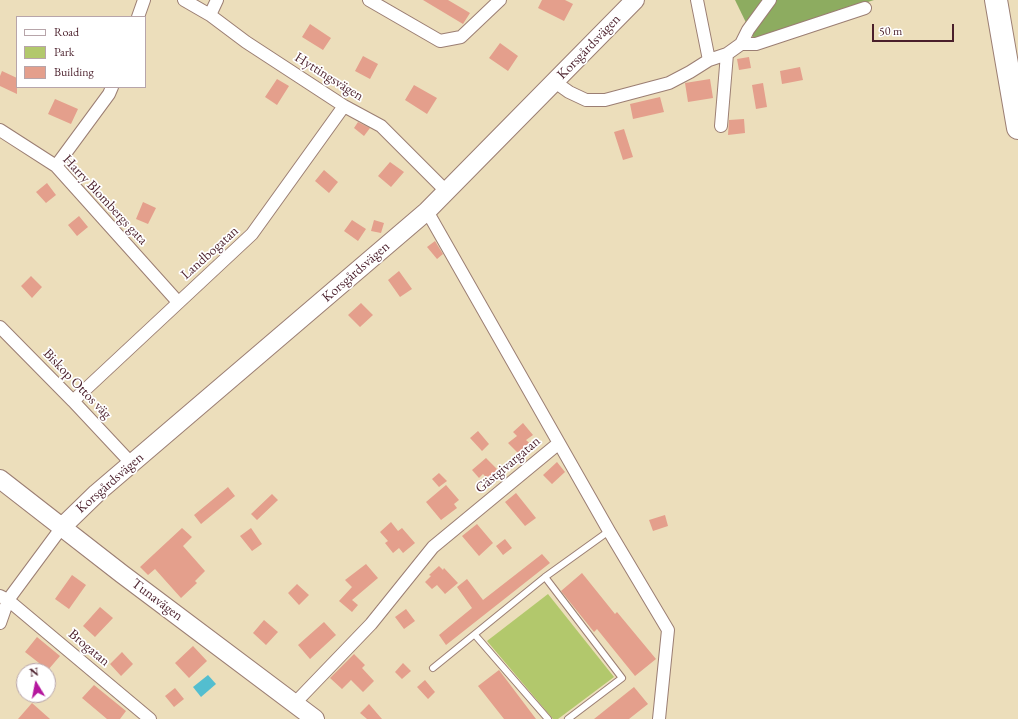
<!DOCTYPE html>
<html>
<head>
<meta charset="utf-8">
<style>
	body { margin:0 }
	#map { position:relative; width:1018px; height:719px; overflow:hidden; background:#ecdebb; font-family:"EB Garamond",serif }
	canvas { display:block }
	.legend { position:absolute; left:16px; top:16px; width:130px; height:72px; box-sizing:border-box; background:#fff; border:1px solid #b7a5aa; margin:0; padding:5px 7px; list-style:none; font-size:12px; color:#4a1f2b }
	.legend li { display:flex; align-items:center; gap:8px; height:20px }
	.legend b { width:20px; border:1px solid #b7a5aa }
	.north { position:absolute; left:16px; top:663px; width:40px; height:40px; box-sizing:border-box; background:#fff; border:1px solid #b7a5aa; border-radius:50%; rotate:350deg; font-size:11px; font-weight:700; line-height:16px; text-align:center; color:#4a1f2b }
	.north::after { content:''; display:block; margin:auto; width:14px; height:18px; background:#b5179e; clip-path:polygon(50% 0,100% 100%,50% 72%,0 100%) }
	.scale { position:absolute; left:872px; top:24px; width:82px; height:18px; box-sizing:border-box; border:2px solid #4a1f2b; border-top:0; padding-left:5px; font-size:12px; line-height:14px; white-space:nowrap; color:#4a1f2b; -webkit-text-stroke:3px #fff; paint-order:stroke }
</style>
</head>
<body>
<div id="map">
<canvas width="1018" height="719"></canvas>
<ul class="legend">
<li><b style="height:5px;background:#fff"></b>Road</li>
<li><b style="height:11px;background:#b2c86c"></b>Park</li>
<li><b style="height:11px;background:#e49f8c"></b>Building</li>
</ul>
<div class="north">N</div>
<div class="scale">50 m</div>
</div>
<script>
const ctx = document.querySelector('canvas').getContext('2d');
ctx.lineJoin = 'round';
function fillPath(path, color) { ctx.fillStyle = color; ctx.fill(path, 'evenodd'); }
function trace(path, color, width, dash) { ctx.strokeStyle = color; ctx.lineWidth = width; ctx.lineCap = dash ? 'butt' : 'round'; ctx.setLineDash(dash || []); ctx.stroke(path); }
function drawText(font, color, halo, rows, align = 'center') {
  ctx.font = font + ' "EB Garamond",serif'; ctx.lineWidth = 3.5; ctx.setLineDash([]); ctx.textBaseline = 'middle'; ctx.strokeStyle = halo; ctx.fillStyle = color; for (const [text, x, y, turn = 0] of rows) {
    ctx.save(); ctx.translate(x, y); ctx.rotate((+turn || 0) * Math.PI / 180); ctx.textAlign = isNaN(turn) ? turn : align; if (halo) ctx.strokeText(text, 0, 0); ctx.fillText(text, 0, 0); ctx.restore();
  }
}
fillPath(new Path2D(`
	M 548,594 L 614,677 L 558,719 L 553,719 L 487,641 Z`), '#b2c86c');
fillPath(new Path2D(`
	M 735,0 L 874,0 L 754,39 Z`), '#8dac60');
fillPath(new Path2D(`
	M 208,675 L 216,684 L 201,697 L 193,687 Z`), '#53becf');
fillPath(new Path2D(`
	M 423,0 L 448,0 L 470,13 L 463,24 Z
	M 542,0 L 565,0 L 573,4 L 564,21 L 538,8 Z
	M 310,24 L 331,38 L 323,50 L 302,37 Z
	M 500,43 L 518,56 L 508,71 L 489,58 Z
	M 363,56 L 378,64 L 370,79 L 355,71 Z
	M 749,57 L 751,68 L 739,70 L 737,59 Z
	M 800,67 L 803,80 L 782,84 L 780,71 Z
	M 2,71 L 17,78 L 17,94 L 0,86 L 0,76 Z
	M 277,79 L 289,86 L 277,105 L 265,97 Z
	M 710,79 L 713,98 L 688,102 L 685,83 Z
	M 763,83 L 767,107 L 756,109 L 752,85 Z
	M 414,85 L 437,98 L 427,114 L 405,100 Z
	M 660,97 L 664,112 L 633,119 L 630,104 Z
	M 55,99 L 78,109 L 71,124 L 48,114 Z
	M 744,119 L 745,133 L 728,135 L 729,120 Z
	M 358,122 L 370,128 L 364,136 L 354,128 Z
	M 624,129 L 633,157 L 623,160 L 614,132 Z
	M 390,162 L 404,172 L 391,187 L 378,176 Z
	M 324,170 L 338,182 L 329,193 L 315,181 Z
	M 47,183 L 56,195 L 46,203 L 36,192 Z
	M 143,202 L 156,208 L 148,224 L 136,219 Z
	M 79,216 L 88,227 L 77,236 L 68,225 Z
	M 352,220 L 366,229 L 358,241 L 344,231 Z
	M 374,220 L 384,223 L 381,233 L 371,231 Z
	M 435,241 L 443,254 L 437,259 L 427,247 Z
	M 399,271 L 412,289 L 400,297 L 388,280 Z
	M 31,276 L 42,287 L 32,298 L 21,286 Z
	M 361,303 L 373,315 L 360,327 L 348,315 Z
	M 523,423 L 533,435 L 526,440 L 534,447 L 522,457 L 508,443 L 517,436 L 513,432 Z
	M 478,431 L 489,444 L 482,451 L 470,438 Z
	M 486,458 L 500,472 L 490,481 L 483,474 L 479,478 L 472,470 Z
	M 557,462 L 565,472 L 552,484 L 543,475 Z
	M 439,473 L 447,481 L 439,487 L 432,479 Z
	M 446,485 L 459,500 L 454,504 L 457,508 L 441,520 L 426,502 Z
	M 228,487 L 235,496 L 201,524 L 194,515 Z
	M 516,493 L 536,518 L 525,526 L 505,502 Z
	M 272,494 L 278,500 L 257,520 L 251,514 Z
	M 665,515 L 668,526 L 653,531 L 649,520 Z
	M 391,522 L 398,531 L 402,528 L 415,543 L 403,553 L 399,548 L 393,553 L 385,543 L 388,541 L 380,532 Z
	M 477,524 L 493,543 L 479,556 L 462,536 Z
	M 182,528 L 192,537 L 183,546 L 205,571 L 195,581 L 197,583 L 181,598 L 155,569 L 148,575 L 140,567 Z
	M 251,528 L 262,544 L 252,551 L 240,536 Z
	M 505,539 L 512,548 L 503,555 L 496,546 Z
	M 542,554 L 550,563 L 446,645 L 439,635 L 472,608 L 457,587 L 467,579 L 483,600 Z
	M 366,564 L 378,578 L 352,600 L 358,605 L 352,612 L 339,601 L 352,587 L 345,580 Z
	M 439,566 L 443,570 L 444,568 L 458,583 L 445,594 L 437,585 L 432,589 L 425,582 L 431,576 L 429,575 Z
	M 582,573 L 615,614 L 617,612 L 656,659 L 635,676 L 597,629 L 594,632 L 561,591 Z
	M 72,575 L 86,585 L 69,609 L 55,599 Z
	M 297,584 L 309,595 L 299,605 L 288,593 Z
	M 100,607 L 113,618 L 95,637 L 83,626 Z
	M 406,609 L 415,621 L 404,629 L 395,617 Z
	M 264,620 L 278,632 L 266,645 L 253,633 Z
	M 324,622 L 336,635 L 310,659 L 298,645 Z
	M 37,637 L 60,656 L 48,670 L 25,652 Z
	M 193,646 L 207,661 L 189,678 L 175,663 Z
	M 122,652 L 133,664 L 121,676 L 110,664 Z
	M 354,654 L 365,665 L 362,668 L 374,681 L 363,692 L 351,680 L 342,689 L 330,678 Z
	M 403,663 L 411,671 L 402,679 L 395,672 Z
	M 499,670 L 536,719 L 504,719 L 478,686 Z
	M 425,680 L 435,692 L 428,699 L 417,687 Z
	M 94,685 L 126,711 L 120,719 L 107,719 L 82,698 Z
	M 634,687 L 648,704 L 629,719 L 594,719 Z
	M 175,688 L 184,699 L 174,707 L 165,696 Z
	M 32,703 L 50,719 L 18,719 Z
	M 369,704 L 382,719 L 367,719 L 360,713 Z`), '#e49f8c');
const lane = new Path2D(`
	M 545,577 L 622,678 L 568,719
	M 475,635 L 548,719
	M 433,668 L 545,577 L 609,531`);
const street = new Path2D(`
	M 184,0 L 210,15 L 246,42 L 344,106 L 381,126 L 447,192
	M 369,0 L 440,41 L 461,37 L 500,0
	M 697,0 L 709,60
	M 210,15 L 217,0
	M 138,17 L 144,0
	M 741,44 L 756,44 L 865,8
	M 555,82 L 569,92 L 586,100 L 605,100 L 669,83 L 690,72 L 709,60 L 727,54 L 741,44 L 748,30 L 770,0
	M 721,126 L 727,54
	M 0,130 L 56,166 L 178,302
	M 56,166 L 109,94 L 112,87
	M 427,211 L 609,531 L 668,630 L 659,719
	M 0,327 L 73,401 L 132,464
	M 73,401 L 252,234 L 344,106
	M 0,596 L 8,600 L 150,719
	M 0,623 L 8,600 L 62,527
	M 294,704 L 371,624 L 433,547 L 559,443`);
const secondary = new Path2D(`
	M 0,479 L 122,574 L 315,719
	M 62,527 L 97,493 L 427,211 L 635,0`);
const highway = new Path2D(`
	M 996,0 L 1018,128`);
trace(lane, '#9b7e73', 8);
trace(street, '#9b7e73', 14);
trace(secondary, '#9b7e73', 20);
trace(highway, '#9b7e73', 24);
trace(lane, '#fff', 6);
trace(street, '#fff', 12);
trace(secondary, '#fff', 18);
trace(highway, '#fff', 22);
drawText('14px', '#4a1f2b', '#fff', [
	["Korsgårdsvägen",589,47,-46],
	["Hyttingsvägen",329,77,32],
	["Harry Blombergs gata",105,200,47],
	["Landbogatan",210,253,-42],
	["Korsgårdsvägen",356,272,-41],
	["Biskop Ottos väg",77,384,46],
	["Gästgivargatan",508,465,-40],
	["Korsgårdsvägen",110,483,-41],
	["Tunavägen",157,600,37],
	["Brogatan",89,648,40]
]);
</script>
</body>
</html>
